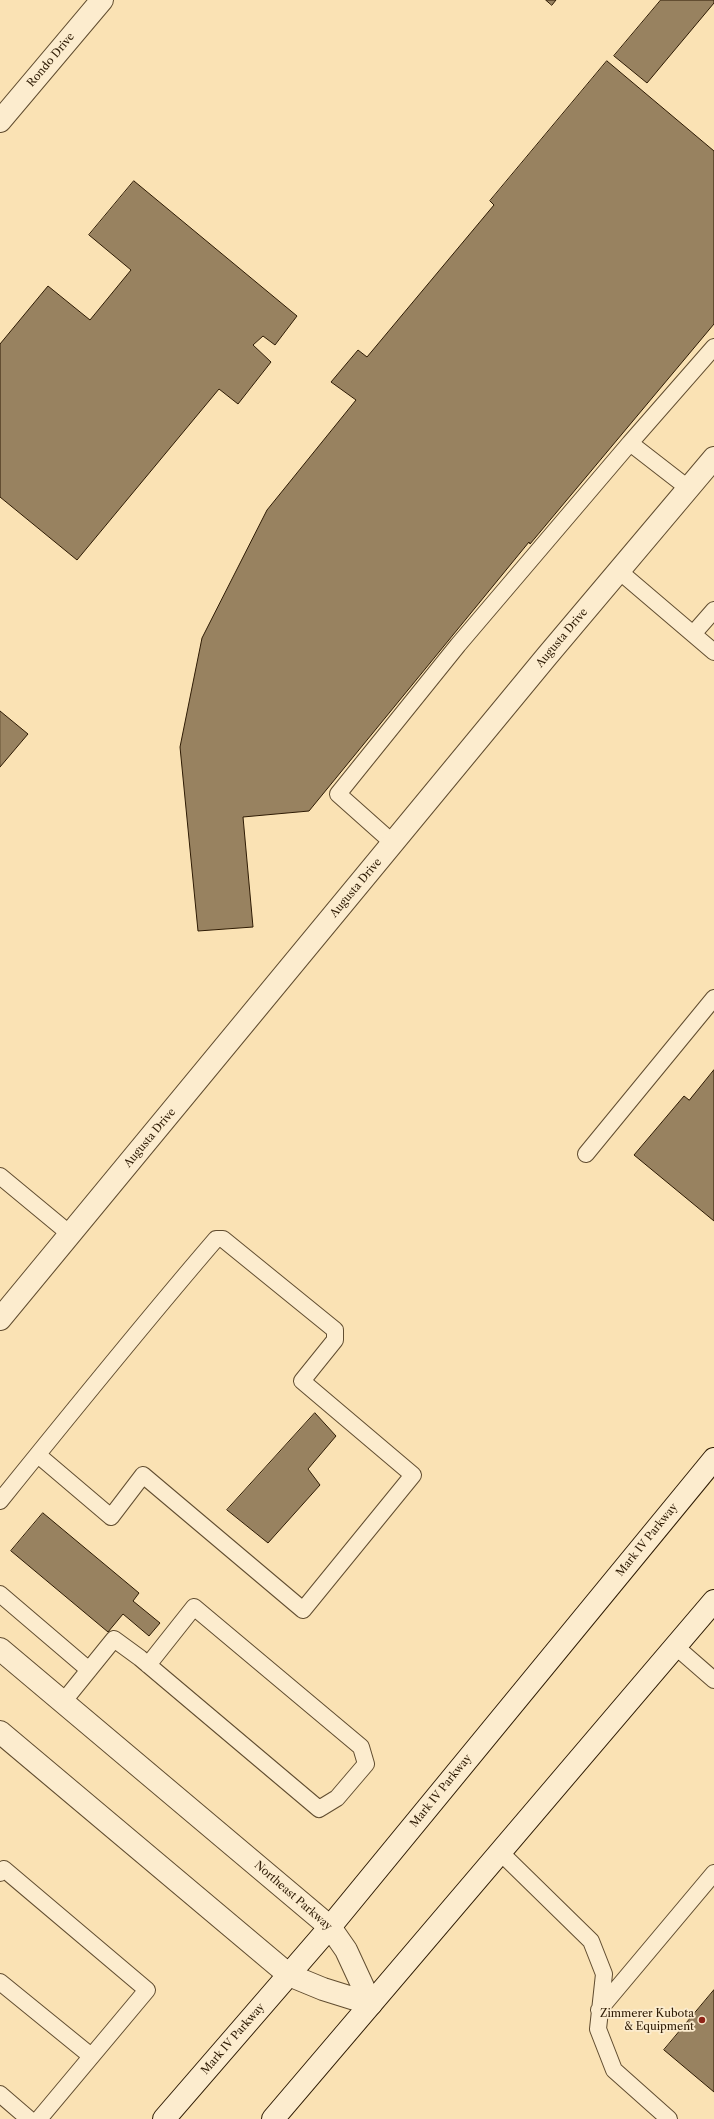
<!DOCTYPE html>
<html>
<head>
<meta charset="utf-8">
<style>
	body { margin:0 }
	canvas { display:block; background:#fae2b4 }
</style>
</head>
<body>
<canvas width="714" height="2119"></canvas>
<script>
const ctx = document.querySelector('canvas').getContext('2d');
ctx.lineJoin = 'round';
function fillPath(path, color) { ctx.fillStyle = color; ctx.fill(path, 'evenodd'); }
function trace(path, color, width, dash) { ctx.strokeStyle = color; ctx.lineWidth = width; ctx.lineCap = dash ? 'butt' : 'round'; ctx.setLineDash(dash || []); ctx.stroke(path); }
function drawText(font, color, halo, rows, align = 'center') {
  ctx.font = font + ' "Libre Caslon Text",serif'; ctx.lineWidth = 3.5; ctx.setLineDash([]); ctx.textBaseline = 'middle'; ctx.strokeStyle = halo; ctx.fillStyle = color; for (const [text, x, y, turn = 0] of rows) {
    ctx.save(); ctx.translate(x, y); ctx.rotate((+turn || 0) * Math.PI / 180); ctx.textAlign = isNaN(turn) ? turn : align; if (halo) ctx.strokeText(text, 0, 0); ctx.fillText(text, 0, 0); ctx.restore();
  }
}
const building = new Path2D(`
	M 546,0 L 556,0 L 552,5 Z
	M 661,0 L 714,0 L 714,3 L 647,83 L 614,56 Z
	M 607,61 L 714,151 L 714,324 L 530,544 L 529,542 L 309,811 L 243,817 L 253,927 L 198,931 L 180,747 L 202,638 L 267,510 L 356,400 L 331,382 L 358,350 L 367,357 L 494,205 L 490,201 Z
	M 134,181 L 297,316 L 275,345 L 263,336 L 253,345 L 271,362 L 238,404 L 219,389 L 77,560 L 0,497 L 0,344 L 48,286 L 90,320 L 131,270 L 89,235 Z
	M 0,711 L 28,734 L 0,767 Z
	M 714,1070 L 714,1221 L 634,1155 L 684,1096 L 689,1100 Z
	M 315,1413 L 336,1436 L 308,1469 L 320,1485 L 268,1543 L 227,1510 Z
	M 43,1513 L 139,1593 L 133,1601 L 160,1623 L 149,1636 L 123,1614 L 108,1632 L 11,1551 Z
	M 714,1990 L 714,2092 L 664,2050 Z`);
fillPath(building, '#988260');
trace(building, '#2e1b04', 1);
const service = new Path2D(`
	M 630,443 L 714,347
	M 619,571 L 714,652
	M 693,634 L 714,610
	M 393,843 L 338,794 L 458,645 L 630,443 L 688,488
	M 586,1154 L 714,998
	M 0,1176 L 70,1234
	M 0,1501 C 71,1413 142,1325 216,1239 L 223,1239 L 335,1330 L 335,1340 L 302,1381 L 413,1475 L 303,1610 L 143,1475 L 111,1517 L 38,1455
	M 0,1594 L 89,1670
	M 675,1646 L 714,1680
	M 63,1702 L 114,1639 L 140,1658 L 319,1809 L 337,1798 L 366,1764 L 361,1747 L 194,1607 L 148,1665
	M 500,1852 L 591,1941 L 604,1974 L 598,2029 L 614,2070 L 669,2119
	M 0,1873 L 4,1869 L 147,1990 L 39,2119
	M 0,1982 L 91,2056
	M 599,2010 L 714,1873
	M 0,2094 L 29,2119`);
const minor = new Path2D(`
	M 0,121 L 102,0
	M 0,1319 L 547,656 L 714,458
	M 0,1649 L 330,1927 L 346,1950 L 371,2004
	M 0,1732 L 289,1975 L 323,1989 L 371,2004`);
const secondary = new Path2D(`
	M 164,2119 L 330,1927 L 714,1459
	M 273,2119 L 714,1601`);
trace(service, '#614d30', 18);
trace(minor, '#614d30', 24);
trace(secondary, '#2e1b04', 24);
trace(service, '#fcecce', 16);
trace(minor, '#fcecce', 22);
trace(secondary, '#fcecce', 22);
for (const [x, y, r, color] of [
	[702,2020,4,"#8f2418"]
]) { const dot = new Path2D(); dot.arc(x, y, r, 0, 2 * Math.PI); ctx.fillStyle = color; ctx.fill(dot); trace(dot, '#fcecce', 1.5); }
drawText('11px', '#2e1b04', '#fcecce', [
	["Rondo Drive",51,60,-50],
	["Augusta Drive",562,638,-50],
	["Augusta Drive",356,888,-50],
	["Augusta Drive",150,1138,-50],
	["Mark IV Parkway",647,1540,-51],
	["Mark IV Parkway",441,1791,-51],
	["Northeast Parkway",293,1896,41],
	["Mark IV Parkway",233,2039,-49]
]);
drawText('11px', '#2e1b04', '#fcecce', [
	["Zimmerer Kubota",694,2014],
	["& Equipment",694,2027]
], 'right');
</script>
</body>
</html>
